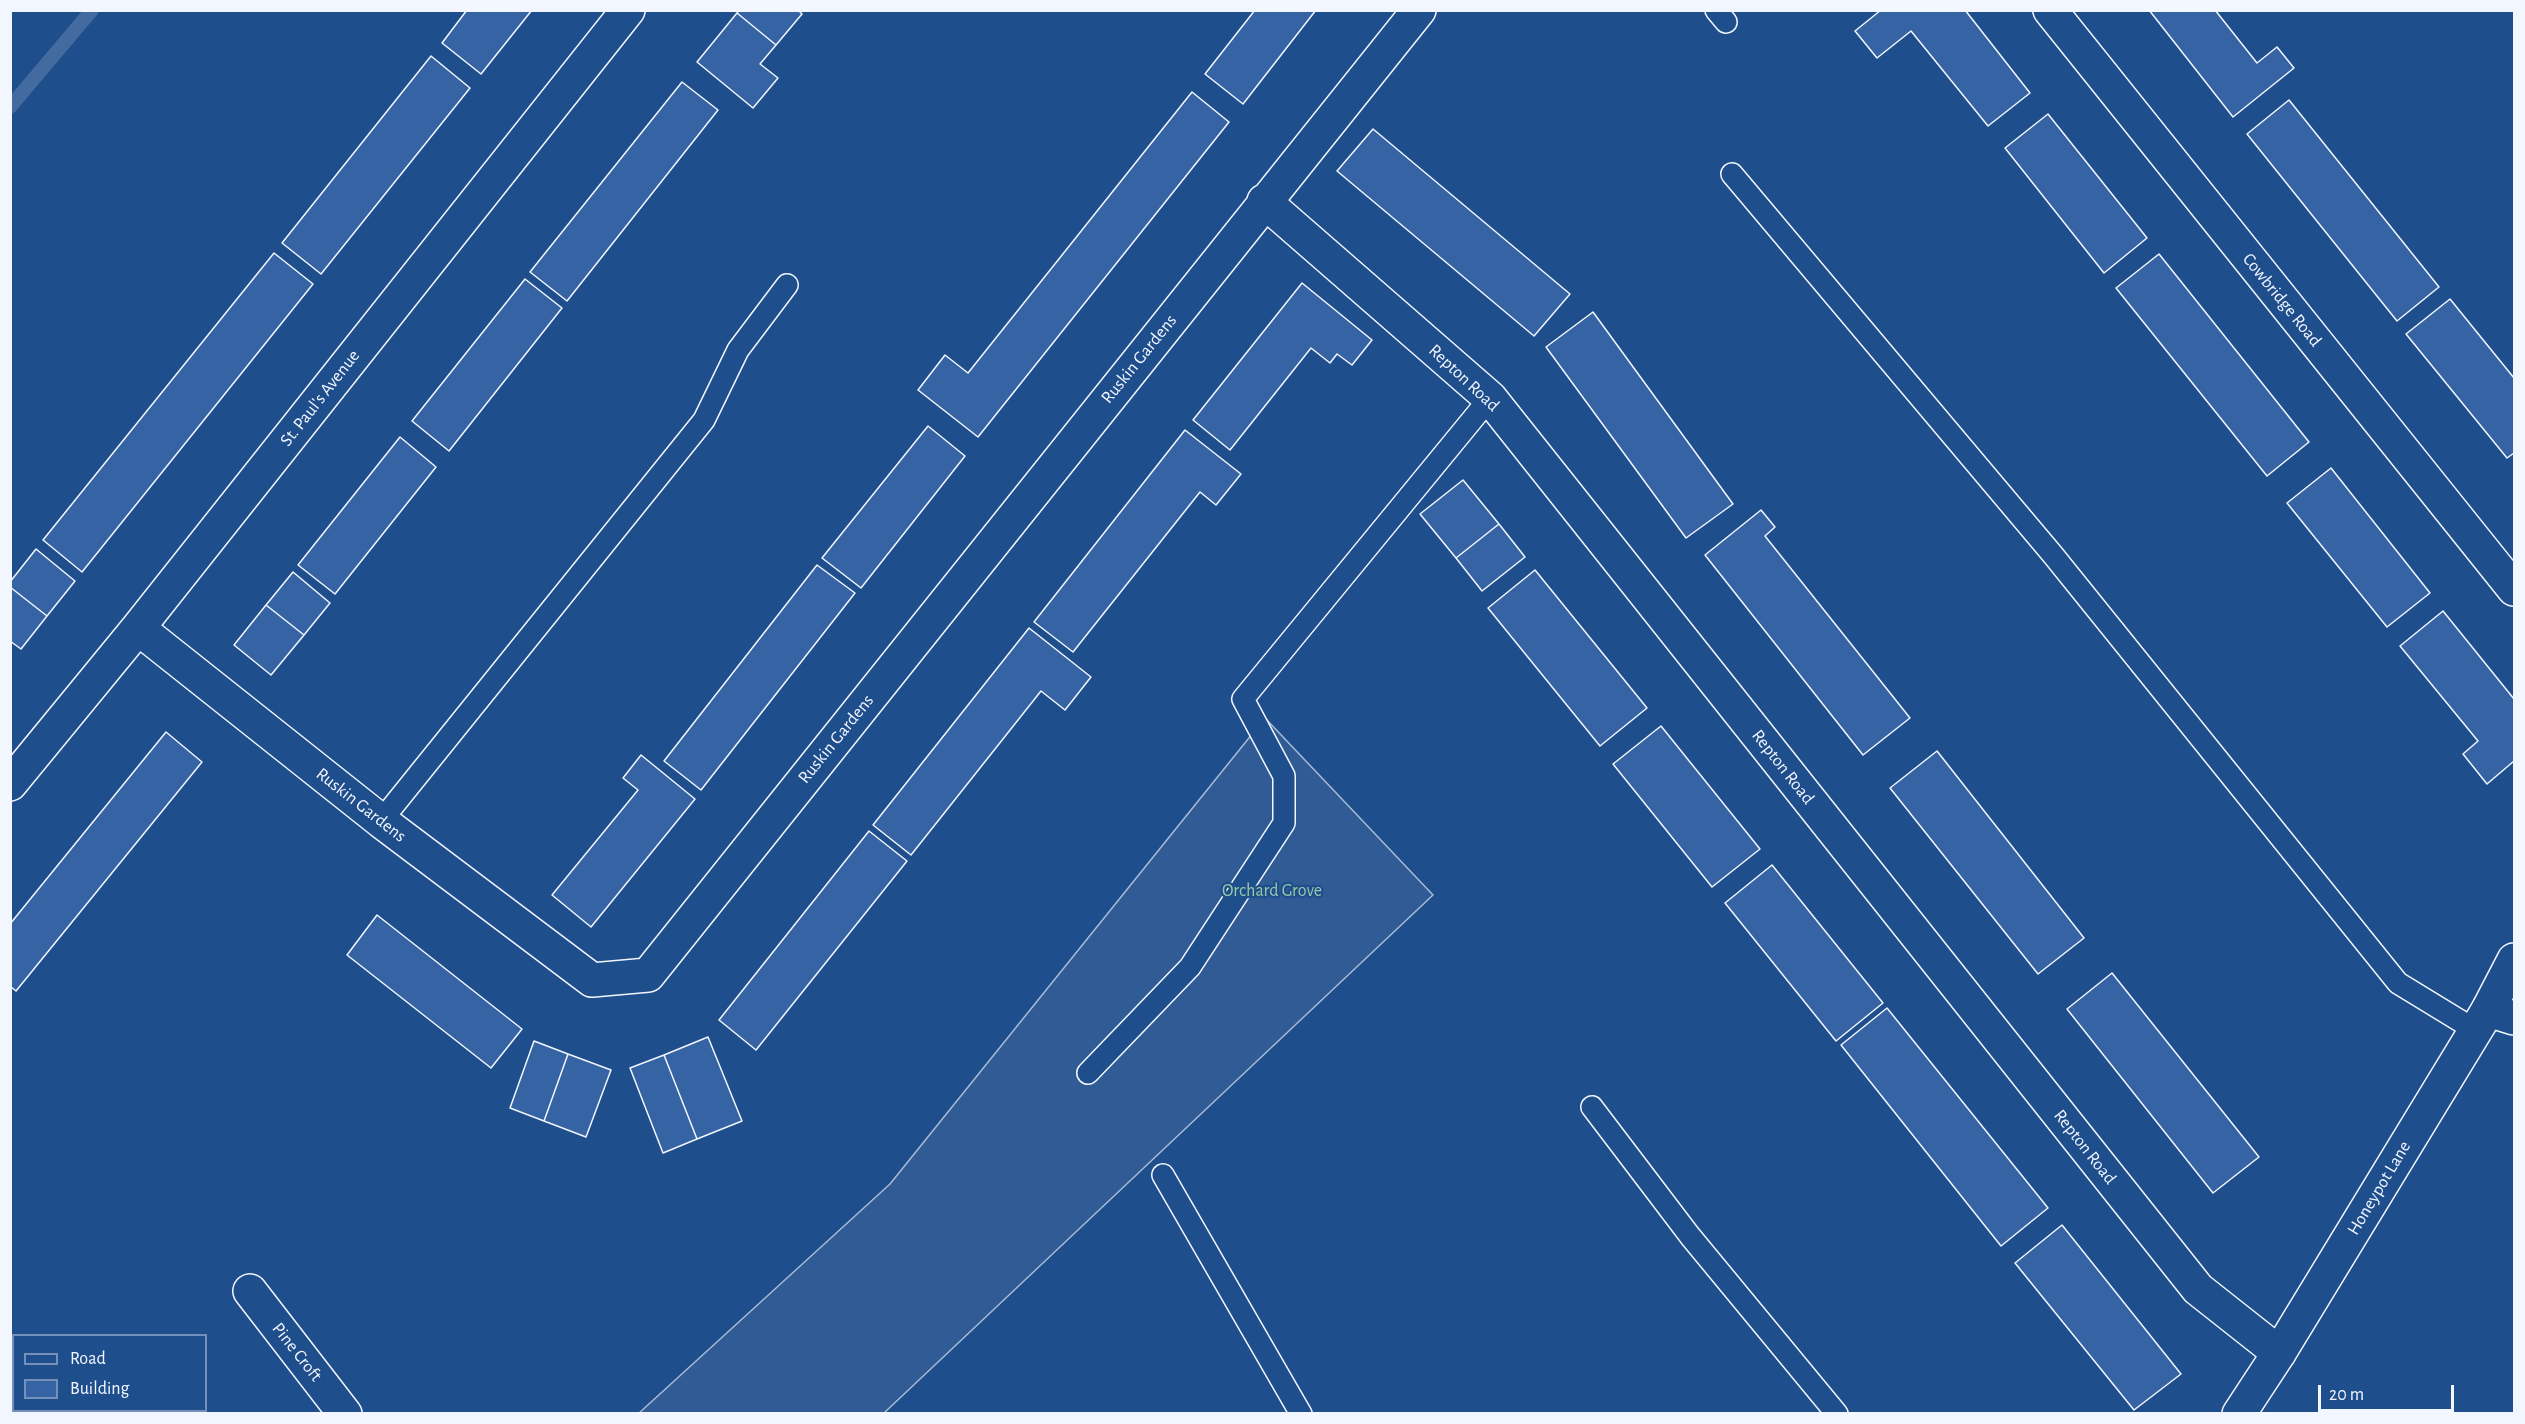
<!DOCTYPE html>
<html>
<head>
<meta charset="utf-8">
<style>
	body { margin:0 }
	#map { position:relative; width:2525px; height:1424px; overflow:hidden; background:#1f4e8c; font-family:"Alegreya Sans",sans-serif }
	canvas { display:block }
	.frame { position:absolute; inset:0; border:12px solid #f2f6ff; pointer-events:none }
	.legend { position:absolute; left:12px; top:1334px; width:195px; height:78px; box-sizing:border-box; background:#1f4e8c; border:2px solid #7391ba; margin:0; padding:8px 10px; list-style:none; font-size:18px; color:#f2f6ff }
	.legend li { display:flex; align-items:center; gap:12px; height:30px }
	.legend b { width:30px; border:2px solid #7391ba }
	.scale { position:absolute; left:2318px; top:1385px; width:136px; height:27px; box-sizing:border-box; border:3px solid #f2f6ff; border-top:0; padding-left:8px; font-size:18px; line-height:21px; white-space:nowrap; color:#f2f6ff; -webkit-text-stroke:4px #1f4e8c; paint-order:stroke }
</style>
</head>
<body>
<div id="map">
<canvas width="2525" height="1424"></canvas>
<div class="frame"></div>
<ul class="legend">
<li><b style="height:8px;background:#1f4e8c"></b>Road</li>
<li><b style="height:16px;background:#3563a3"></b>Building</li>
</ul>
<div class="scale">20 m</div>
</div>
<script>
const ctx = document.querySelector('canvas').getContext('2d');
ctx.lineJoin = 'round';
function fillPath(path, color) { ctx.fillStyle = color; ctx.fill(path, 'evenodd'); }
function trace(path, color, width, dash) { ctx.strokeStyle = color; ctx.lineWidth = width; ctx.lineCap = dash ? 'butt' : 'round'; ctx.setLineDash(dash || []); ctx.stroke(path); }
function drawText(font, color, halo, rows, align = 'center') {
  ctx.font = font + ' "Alegreya Sans",sans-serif'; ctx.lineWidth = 4.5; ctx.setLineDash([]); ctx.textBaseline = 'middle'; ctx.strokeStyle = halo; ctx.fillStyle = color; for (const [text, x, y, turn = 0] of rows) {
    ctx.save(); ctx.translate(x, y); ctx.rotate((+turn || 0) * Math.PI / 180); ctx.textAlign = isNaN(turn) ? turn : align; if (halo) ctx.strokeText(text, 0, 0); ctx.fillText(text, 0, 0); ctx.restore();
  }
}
const built = new Path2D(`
	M 1265,718 L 1433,895 L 884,1413 L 638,1414 L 890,1184 Z`);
fillPath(built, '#305b95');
trace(built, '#a8bbd7', 1.5);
trace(new Path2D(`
	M 10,107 L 92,10`), '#446ba0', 14);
const building = new Path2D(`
	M 467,10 L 532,10 L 481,74 L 442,43 Z
	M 739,10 L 798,10 L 802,14 L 776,45 L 737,13 Z
	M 1255,10 L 1316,10 L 1243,104 L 1205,74 Z
	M 1881,10 L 1965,10 L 2030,93 L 1988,126 L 1911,31 L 1877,58 L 1855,31 Z
	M 2149,10 L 2215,10 L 2257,63 L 2277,47 L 2294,68 L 2233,117 Z
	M 737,13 L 776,45 L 760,64 L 778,78 L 753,108 L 697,62 Z
	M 431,56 L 470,88 L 321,274 L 282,243 Z
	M 682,82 L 718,110 L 567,301 L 530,272 Z
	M 1192,92 L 1229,122 L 978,437 L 918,390 L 945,355 L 968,373 Z
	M 2289,100 L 2439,287 L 2397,321 L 2247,134 Z
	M 2048,114 L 2147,238 L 2104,273 L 2005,148 Z
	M 1373,129 L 1570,294 L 1534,336 L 1337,171 Z
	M 274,253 L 313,284 L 82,572 L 43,540 Z
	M 2159,254 L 2309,442 L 2267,476 L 2116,288 Z
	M 525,279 L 562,308 L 449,451 L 412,421 Z
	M 1302,283 L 1372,340 L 1352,365 L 1337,354 L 1330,363 L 1311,348 L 1230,450 L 1193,420 Z
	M 2450,299 L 2514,378 L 2514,453 L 2507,458 L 2406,334 Z
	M 1593,312 L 1733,504 L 1686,538 L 1546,347 Z
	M 928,426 L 965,456 L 861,588 L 822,558 Z
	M 1185,430 L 1241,474 L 1216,505 L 1200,492 L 1073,652 L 1034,622 Z
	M 400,437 L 436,467 L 335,594 L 298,565 Z
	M 2331,468 L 2430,593 L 2387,627 L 2287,503 Z
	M 1463,480 L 1499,524 L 1456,558 L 1420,514 Z
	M 1761,510 L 1775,527 L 1765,536 L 1910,718 L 1863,755 L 1705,555 Z
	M 1499,524 L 1525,557 L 1482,591 L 1456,558 Z
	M 36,549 L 75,581 L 47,616 L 10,587 L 10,582 Z
	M 817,565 L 855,593 L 701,790 L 664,761 Z
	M 1535,570 L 1647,708 L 1600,746 L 1488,608 Z
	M 293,572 L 330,603 L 304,635 L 266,605 Z
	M 10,587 L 47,616 L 21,649 L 10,641 Z
	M 266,605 L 304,635 L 271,675 L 234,645 Z
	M 2443,611 L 2514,699 L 2514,761 L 2487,784 L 2463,754 L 2478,741 L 2400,646 Z
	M 1029,628 L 1091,677 L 1065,710 L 1041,691 L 911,855 L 873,825 Z
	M 1661,726 L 1760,849 L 1712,887 L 1613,764 Z
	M 166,732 L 202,762 L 16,991 L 10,986 L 10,924 Z
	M 1937,751 L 2084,938 L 2038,974 L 1890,788 Z
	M 641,755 L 695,799 L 591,927 L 552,895 L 638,790 L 623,778 Z
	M 869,831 L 907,861 L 756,1050 L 719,1020 Z
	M 1772,865 L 1883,1003 L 1836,1041 L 1725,903 Z
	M 377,915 L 522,1029 L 491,1068 L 347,955 Z
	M 2112,973 L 2259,1157 L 2213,1193 L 2067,1009 Z
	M 1887,1008 L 2048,1208 L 2001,1246 L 1841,1045 Z
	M 708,1037 L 742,1121 L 697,1139 L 664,1055 Z
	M 534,1041 L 568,1054 L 544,1121 L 510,1108 Z
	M 568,1054 L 611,1070 L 586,1137 L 544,1121 Z
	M 664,1055 L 697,1139 L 663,1153 L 630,1068 Z
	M 2062,1225 L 2181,1374 L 2134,1410 L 2015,1263 Z`);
fillPath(building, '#3563a3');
trace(building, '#f2f6ff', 1.5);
const lane = new Path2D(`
	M 1716,10 L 1726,22
	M 1732,174 L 2053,555 L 2398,983 L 2475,1030
	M 381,821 L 704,420 L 738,350 L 787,285
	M 1088,1073 L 1190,967 L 1284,823 L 1284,776 L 1243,699 L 1490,398
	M 1592,1107 L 1690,1236 L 1837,1414
	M 1163,1175 L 1301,1414`);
const street = new Path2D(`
	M 2050,10 L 2514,589
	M 1264,201 L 1490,398 L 2198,1289 L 2279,1353
	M 138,628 L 381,821 L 592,980 L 648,975 L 1419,10
	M 10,784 L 138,628 L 628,10
	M 2488,1010 L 2514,1018
	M 250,1291 L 345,1414`);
const primary = new Path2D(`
	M 2239,1414 L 2279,1353 L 2488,1010 L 2514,960`);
trace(lane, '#f2f6ff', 24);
trace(street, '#f2f6ff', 36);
trace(primary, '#f2f6ff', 36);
trace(lane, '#1f4e8c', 21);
trace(street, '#1f4e8c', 33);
trace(primary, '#1f4e8c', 33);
drawText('18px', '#f2f6ff', '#1f4e8c', [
	["Cowbridge Road",2282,300,51],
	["Ruskin Gardens",1139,359,-51],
	["Repton Road",1464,378,43],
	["St. Paul's Avenue",320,398,-52],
	["Ruskin Gardens",836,739,-51],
	["Repton Road",1783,767,52],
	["Ruskin Gardens",361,805,38],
	["Repton Road",2085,1147,52],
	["Honeypot Lane",2379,1188,-59],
	["Pine Croft",297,1352,52]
]);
drawText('18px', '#97c8a6', '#1f4e8c', [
	["Orchard Grove",1272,891]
]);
</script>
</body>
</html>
